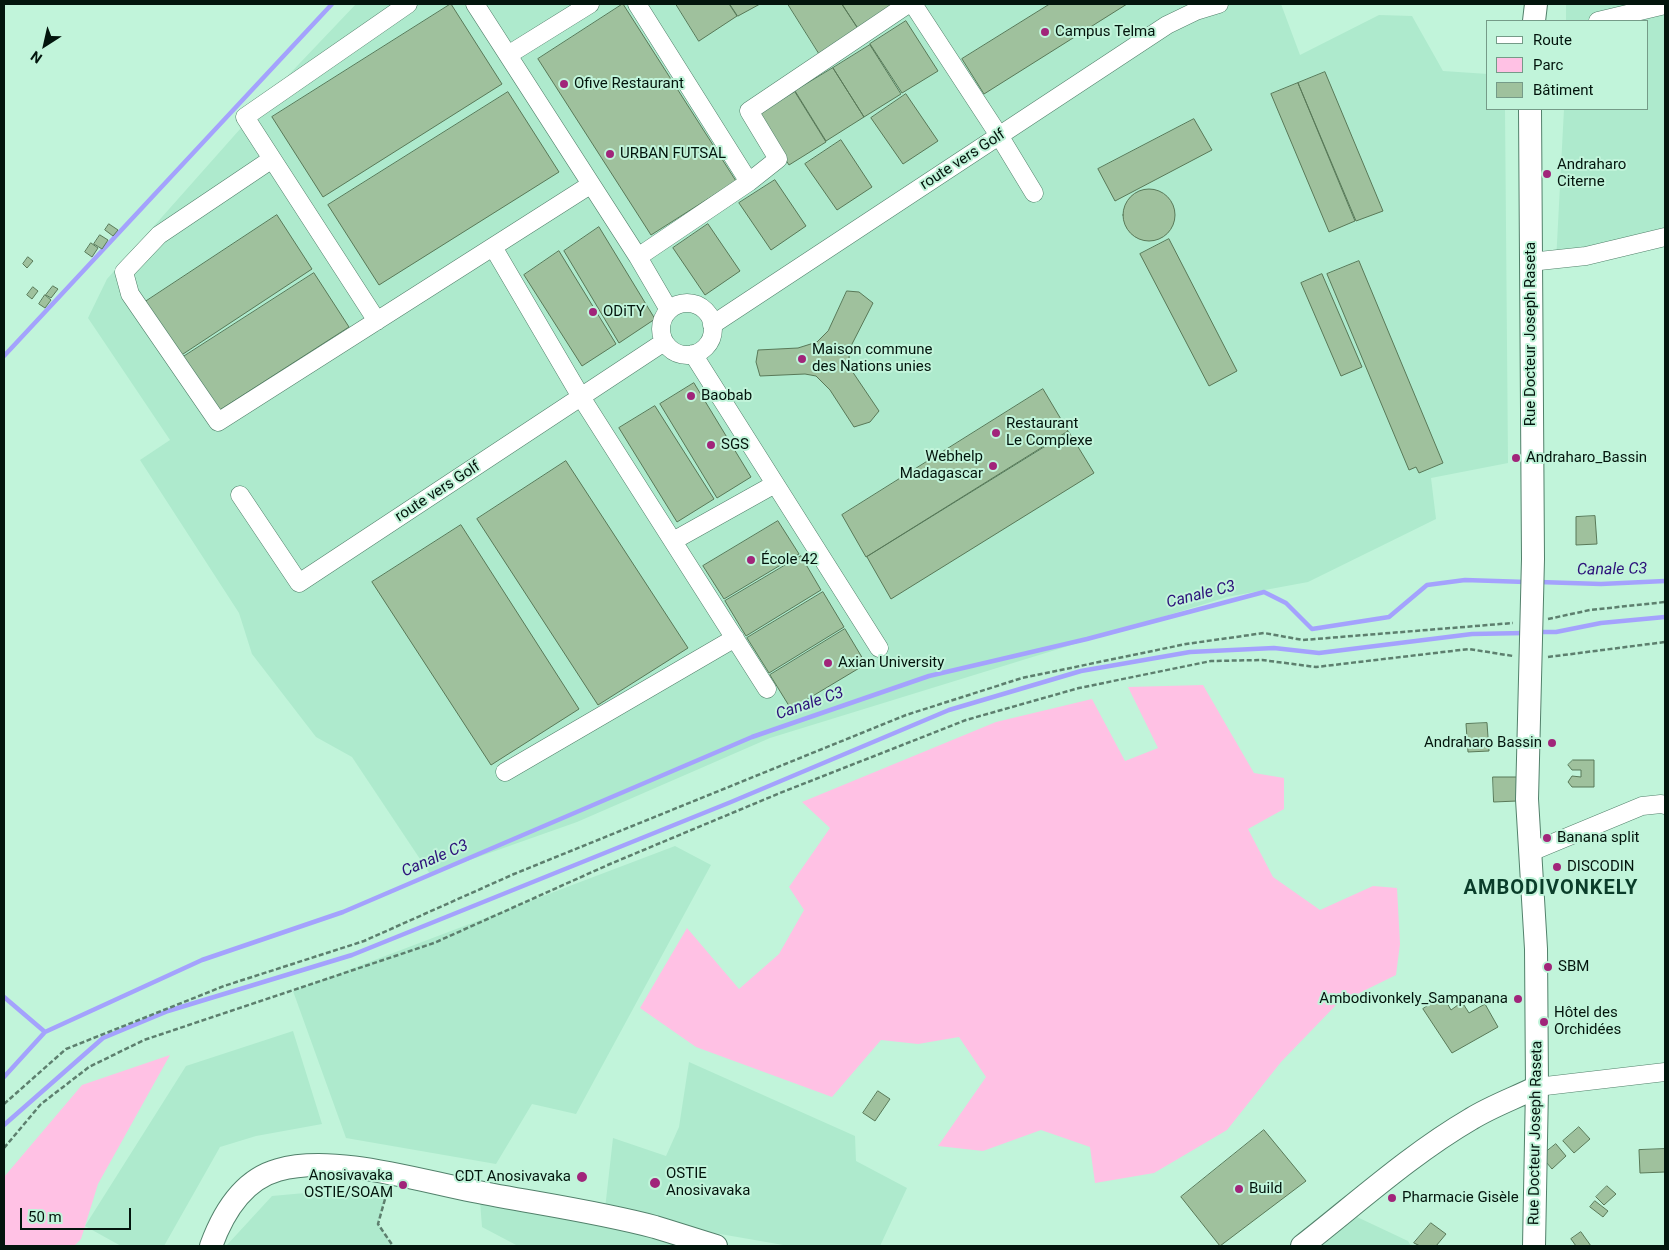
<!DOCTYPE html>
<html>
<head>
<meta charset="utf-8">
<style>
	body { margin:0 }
	#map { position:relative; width:1669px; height:1250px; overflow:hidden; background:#c1f4da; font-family:Roboto,sans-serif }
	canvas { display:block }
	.frame { position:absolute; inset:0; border:5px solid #03150d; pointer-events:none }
	.legend { position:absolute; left:1486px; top:20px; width:162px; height:90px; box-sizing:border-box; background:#c1f4da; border:1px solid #759b88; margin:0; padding:6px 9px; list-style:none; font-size:15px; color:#03150d }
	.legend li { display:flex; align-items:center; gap:10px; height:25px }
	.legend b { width:25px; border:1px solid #759b88 }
	.north { position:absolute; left:20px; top:20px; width:50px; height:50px; -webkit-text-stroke:4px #c1f4da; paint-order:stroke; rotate:215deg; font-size:14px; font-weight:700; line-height:20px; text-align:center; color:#03150d }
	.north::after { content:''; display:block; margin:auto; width:18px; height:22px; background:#03150d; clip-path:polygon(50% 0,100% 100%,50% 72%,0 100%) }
	.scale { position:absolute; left:20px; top:1208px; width:111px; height:22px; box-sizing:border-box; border:2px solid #03150d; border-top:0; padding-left:6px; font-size:15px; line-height:18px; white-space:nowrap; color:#03150d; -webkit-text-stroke:4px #c1f4da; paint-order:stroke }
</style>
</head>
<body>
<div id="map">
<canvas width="1669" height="1250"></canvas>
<div class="frame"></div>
<ul class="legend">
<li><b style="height:6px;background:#fff"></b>Route</li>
<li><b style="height:14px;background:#ffc1e4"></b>Parc</li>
<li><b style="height:14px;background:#9fc19d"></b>Bâtiment</li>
</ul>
<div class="north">N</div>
<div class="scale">50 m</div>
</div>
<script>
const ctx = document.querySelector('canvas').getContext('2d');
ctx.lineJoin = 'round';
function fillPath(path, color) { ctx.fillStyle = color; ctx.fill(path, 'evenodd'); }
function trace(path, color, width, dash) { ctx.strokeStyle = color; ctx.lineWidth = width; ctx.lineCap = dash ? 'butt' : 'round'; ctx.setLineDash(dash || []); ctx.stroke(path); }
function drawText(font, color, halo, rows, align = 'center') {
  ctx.font = font + ' Roboto,sans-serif'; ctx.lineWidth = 4; ctx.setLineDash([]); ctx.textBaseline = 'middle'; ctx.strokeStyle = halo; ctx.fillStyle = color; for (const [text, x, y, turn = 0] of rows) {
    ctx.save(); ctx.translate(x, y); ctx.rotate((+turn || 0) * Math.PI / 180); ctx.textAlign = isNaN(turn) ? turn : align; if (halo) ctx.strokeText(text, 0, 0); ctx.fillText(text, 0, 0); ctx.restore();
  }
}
fillPath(new Path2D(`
	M 356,4 L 1281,4 L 1300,55 L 1379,15 L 1412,16 L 1443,71 L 1488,74 L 1488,109 L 1505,109 L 1508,463 L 1431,478 L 1436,519 L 1308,582 L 1227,597 L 770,738 L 577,822 L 430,874 L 352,757 L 316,737 L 252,654 L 239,613 L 140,460 L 170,440 L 88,318 L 107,279 L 280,84 Z
	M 1566,4 L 1665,4 L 1665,230 L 1556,262 L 1564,109 L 1648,109 L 1648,21 L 1566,21 Z
	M 675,846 L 711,865 L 576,1114 L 532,1104 L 496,1164 L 346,1138 L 293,991 Z
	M 293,1031 L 322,1124 L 256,1136 L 220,1147 L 164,1246 L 121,1246 L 85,1226 L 186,1066 Z
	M 689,1062 L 855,1136 L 856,1161 L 907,1188 L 880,1246 L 789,1246 L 680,1227 L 605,1209 L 613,1138 L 666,1156 L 679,1127 Z
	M 327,1191 L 385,1199 L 378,1224 L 393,1246 L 226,1246 L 272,1196 Z
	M 480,1201 L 627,1231 L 686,1246 L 518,1246 L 482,1227 Z
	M 1357,1217 L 1408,1241 L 1411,1246 L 1322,1246 Z`), '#aeeacd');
fillPath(new Path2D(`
	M 1203,685 L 1254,773 L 1284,778 L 1284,809 L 1248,829 L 1273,877 L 1320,910 L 1373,886 L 1397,888 L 1400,944 L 1396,975 L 1337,1004 L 1281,1062 L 1227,1130 L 1154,1173 L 1095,1183 L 1090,1147 L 1041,1130 L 983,1151 L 938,1146 L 986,1077 L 959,1037 L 918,1044 L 881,1040 L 832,1097 L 696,1047 L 640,1008 L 687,928 L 739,989 L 779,954 L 804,910 L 789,887 L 830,828 L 802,802 L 996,722 L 1092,699 L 1125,761 L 1158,748 L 1128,687 Z
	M 170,1055 L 98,1184 L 81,1239 L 74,1246 L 4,1246 L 4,1177 L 82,1085 Z`), '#ffc1e4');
trace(new Path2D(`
	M 4,356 L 332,4
	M 1539,582 L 1601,584 L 1665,581
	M 1538,632 L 1556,632 L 1601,623 L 1665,617
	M 4,997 L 45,1032
	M 4,1077 L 45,1032 L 202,960 L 343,912 L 752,737 L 929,676 L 1087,639 L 1264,592 L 1286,603 L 1312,629 L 1389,617 L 1427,585 L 1465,580 L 1526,582
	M 4,1125 L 103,1038 L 168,1011 L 352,955 L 731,802 L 949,710 L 1081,671 L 1190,652 L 1274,648 L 1319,653 L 1472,634 L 1525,633`), '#a4a2fd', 4.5);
const building = new Path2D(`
	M 451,4 L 502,84 L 323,197 L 272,117 Z
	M 623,4 L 736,181 L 651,235 L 538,59 Z
	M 676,4 L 729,4 L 737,16 L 699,41 Z
	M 730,4 L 760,4 L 738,16 Z
	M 788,4 L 842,4 L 860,32 L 822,58 Z
	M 842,4 L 899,4 L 861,32 Z
	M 1050,4 L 1127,4 L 984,94 L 962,59 Z
	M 906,21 L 938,71 L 902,93 L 870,44 Z
	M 870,45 L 901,94 L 864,117 L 833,68 Z
	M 833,68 L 864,117 L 826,141 L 795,91 Z
	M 1325,72 L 1383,211 L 1356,221 L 1298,83 Z
	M 1298,83 L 1355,221 L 1329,232 L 1271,94 Z
	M 508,92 L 559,172 L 379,285 L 328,205 Z
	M 795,92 L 826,142 L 789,165 L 757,115 Z
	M 906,94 L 938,141 L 903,164 L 871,118 Z
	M 1194,119 L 1212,150 L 1115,201 L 1098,169 Z
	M 841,140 L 872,187 L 837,210 L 805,164 Z
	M 775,180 L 806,226 L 771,250 L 739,203 Z
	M1123 215a26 26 0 1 1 52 0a26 26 0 1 1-52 0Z
	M 277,215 L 312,269 L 177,358 L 142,304 Z
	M 109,224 L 118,230 L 113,236 L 105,230 Z
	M 708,224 L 740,271 L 705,295 L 673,248 Z
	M 599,227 L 655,319 L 619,343 L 564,251 Z
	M 100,235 L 108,240 L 102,249 L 94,244 Z
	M 1169,239 L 1237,371 L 1209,386 L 1140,254 Z
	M 91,243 L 98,248 L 92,257 L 85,252 Z
	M 559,251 L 616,344 L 582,366 L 524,275 Z
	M 28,257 L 33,261 L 27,268 L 23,264 Z
	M 1359,261 L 1443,463 L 1419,473 L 1416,467 L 1409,470 L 1327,274 Z
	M 314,273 L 349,327 L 215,413 L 180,359 Z
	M 1322,274 L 1362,367 L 1341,376 L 1301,283 Z
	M 53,286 L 58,289 L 51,298 L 46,295 Z
	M 33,287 L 38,291 L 32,299 L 27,295 Z
	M 847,291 L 859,292 L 873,303 L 851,346 L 849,357 L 852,371 L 879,411 L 870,422 L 854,427 L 830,390 L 816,376 L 805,374 L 760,376 L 756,362 L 758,350 L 798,348 L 817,342 L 828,331 Z
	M 45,295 L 51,300 L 45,308 L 39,304 Z
	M 694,383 L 751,477 L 717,498 L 660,404 Z
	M 1043,389 L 1068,431 L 866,557 L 842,515 Z
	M 655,406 L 714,499 L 677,522 L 619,428 Z
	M 1069,432 L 1094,473 L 891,599 L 867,557 Z
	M 566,461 L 688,648 L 598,705 L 477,519 Z
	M 1595,516 L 1597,544 L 1576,545 L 1576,517 Z
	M 778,521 L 799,554 L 724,599 L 703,566 Z
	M 461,525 L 579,709 L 491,765 L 372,582 Z
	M 801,556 L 821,590 L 746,636 L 725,601 Z
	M 823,592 L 844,627 L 769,673 L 747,638 Z
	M 845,629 L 866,664 L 791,709 L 770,675 Z
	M 1487,723 L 1489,751 L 1468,752 L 1466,724 Z
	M 1573,760 L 1594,760 L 1594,787 L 1572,787 L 1568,782 L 1572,776 L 1581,777 L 1581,770 L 1572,770 L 1568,765 Z
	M 1493,777 L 1517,777 L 1517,801 L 1494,802 Z
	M 1443,996 L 1451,1010 L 1462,1002 L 1469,1013 L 1485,1004 L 1498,1027 L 1452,1053 L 1423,1009 Z
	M 878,1091 L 890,1099 L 875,1121 L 863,1113 Z
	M 1579,1127 L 1590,1139 L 1574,1153 L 1563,1141 Z
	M 1264,1130 L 1306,1181 L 1220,1246 L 1181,1197 Z
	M 1556,1144 L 1566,1156 L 1552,1169 L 1541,1156 Z
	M 1665,1149 L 1665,1172 L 1640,1173 L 1639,1150 Z
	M 1607,1186 L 1616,1194 L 1604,1205 L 1596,1197 Z
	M 1595,1201 L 1608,1211 L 1603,1217 L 1590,1207 Z
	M 1431,1223 L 1446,1234 L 1436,1246 L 1420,1246 L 1414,1243 Z
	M 1581,1232 L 1591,1246 L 1576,1246 L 1571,1239 Z`);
fillPath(building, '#9fc19d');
trace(building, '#597958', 1);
const minor = new Path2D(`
	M 475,4 L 638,257 L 669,310
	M 637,4 L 749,182
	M 913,4 L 1000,137 L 1034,193
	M 1598,21 L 1665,5
	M 508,55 L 590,4
	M 272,159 L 159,235 L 124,272 L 130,294 L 218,422 L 590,185
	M 493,247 L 581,397 L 767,689
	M 638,257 L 749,182 L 778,159 L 749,111 L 908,4
	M 1530,262 L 1586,256 L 1665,237
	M661 329a26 26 0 1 1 52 0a26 26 0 1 1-52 0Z
	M 377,321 L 245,117 L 408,4
	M 712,325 L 1167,25 L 1196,11 L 1219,4
	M 693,354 L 879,648
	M 240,495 L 299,583 L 664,342
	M 673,541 L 775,484
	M 505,772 L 735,638
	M 1531,852 L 1642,806 L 1661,804 L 1665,805
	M 1537,1087 L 1665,1072`);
const major = new Path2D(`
	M 1534,21 L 1536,4
	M 1530,109 L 1533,559 L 1527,799 L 1536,949 L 1537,1087 L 1534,1246
	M 211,1246 C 223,1213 242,1180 278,1170 C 332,1154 417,1180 473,1191 C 533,1203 595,1211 655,1227 C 675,1233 696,1240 716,1246
	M 1302,1246 C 1357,1203 1411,1154 1471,1119 C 1492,1106 1515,1098 1537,1087`);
trace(minor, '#52816b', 19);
trace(major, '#52816b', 24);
trace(new Path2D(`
	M 1548,619 L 1590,610 L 1665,602
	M 1548,657 L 1665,642
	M 4,1104 L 66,1049 L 224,986 L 364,941 L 514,874 L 906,715 L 1022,678 L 1186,644 L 1264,633 L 1303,640 L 1513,623
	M 4,1148 L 41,1104 L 89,1067 L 144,1040 L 434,943 L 610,864 L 780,793 L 966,720 L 1079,688 L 1211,661 L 1262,660 L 1316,667 L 1469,649 L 1513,656
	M 387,1192 L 378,1224 L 393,1246`), '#5d7f6e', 2.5, [5, 2.5]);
trace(minor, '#fff', 18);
trace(major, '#fff', 22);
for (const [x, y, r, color] of [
	[1045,32,5,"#a1257a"],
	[564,84,5,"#a1257a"],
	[610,154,5,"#a1257a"],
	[1547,174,5,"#a1257a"],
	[593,312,5,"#a1257a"],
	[802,359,5,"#a1257a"],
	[691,396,5,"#a1257a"],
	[996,433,5,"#a1257a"],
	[711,445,5,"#a1257a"],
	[1516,458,5,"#a1257a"],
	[993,466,5,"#a1257a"],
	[751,560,5,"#a1257a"],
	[828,663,5,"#a1257a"],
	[1552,743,5,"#a1257a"],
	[1547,838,5,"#a1257a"],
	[1557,867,5,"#a1257a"],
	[1548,967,5,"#a1257a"],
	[1518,999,5,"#a1257a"],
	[1544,1022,5,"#a1257a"],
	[582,1177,6,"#a1257a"],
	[655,1183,6,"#a1257a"],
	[403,1185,5,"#a1257a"],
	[1239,1189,5,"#a1257a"],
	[1392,1198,5,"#a1257a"]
]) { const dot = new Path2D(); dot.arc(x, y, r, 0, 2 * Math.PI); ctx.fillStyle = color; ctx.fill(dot); trace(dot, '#c1f4da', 2); }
drawText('15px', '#03150d', '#c1f4da', [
	["Campus Telma",1055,32],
	["Ofive Restaurant",574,84],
	["URBAN FUTSAL",620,154],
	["Andraharo",1557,165],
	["Citerne",1557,182],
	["ODiTY",603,312],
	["Maison commune",812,350],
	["des Nations unies",812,367],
	["Baobab",701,396],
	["Restaurant",1006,424],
	["Le Complexe",1006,441],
	["SGS",721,445],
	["Webhelp",983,457,"right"],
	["Madagascar",983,474,"right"],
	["Andraharo_Bassin",1526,458],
	["École 42",761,560],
	["Axian University",838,663],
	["Andraharo Bassin",1542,743,"right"],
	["Banana split",1557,838],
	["DISCODIN",1567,867],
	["SBM",1558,967],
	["Ambodivonkely_Sampanana",1508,999,"right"],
	["Hôtel des",1554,1013],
	["Orchidées",1554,1030],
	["OSTIE",666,1174],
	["Anosivavaka",666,1191],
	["Anosivavaka",393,1176,"right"],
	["OSTIE/SOAM",393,1193,"right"],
	["CDT Anosivavaka",571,1177,"right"],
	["Build",1249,1189],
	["Pharmacie Gisèle",1402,1198]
], 'left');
drawText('15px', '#03150d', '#c1f4da', [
	["route vers Golf",963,160,-33],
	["Rue Docteur Joseph Raseta",1531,334,-90],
	["route vers Golf",438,492,-33],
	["Rue Docteur Joseph Raseta",1536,1133,-89]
]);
drawText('italic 16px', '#2c117a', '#c1f4da', [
	["Canale C3",1612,570,-1],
	["Canale C3",1201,595,-14],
	["Canale C3",810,704,-19],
	["Canale C3",435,859,-23]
]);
ctx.letterSpacing = '1px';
drawText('bold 20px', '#0a3d2a', '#c1f4da', [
	["AMBODIVONKELY",1551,889]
]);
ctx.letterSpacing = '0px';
</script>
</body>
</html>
